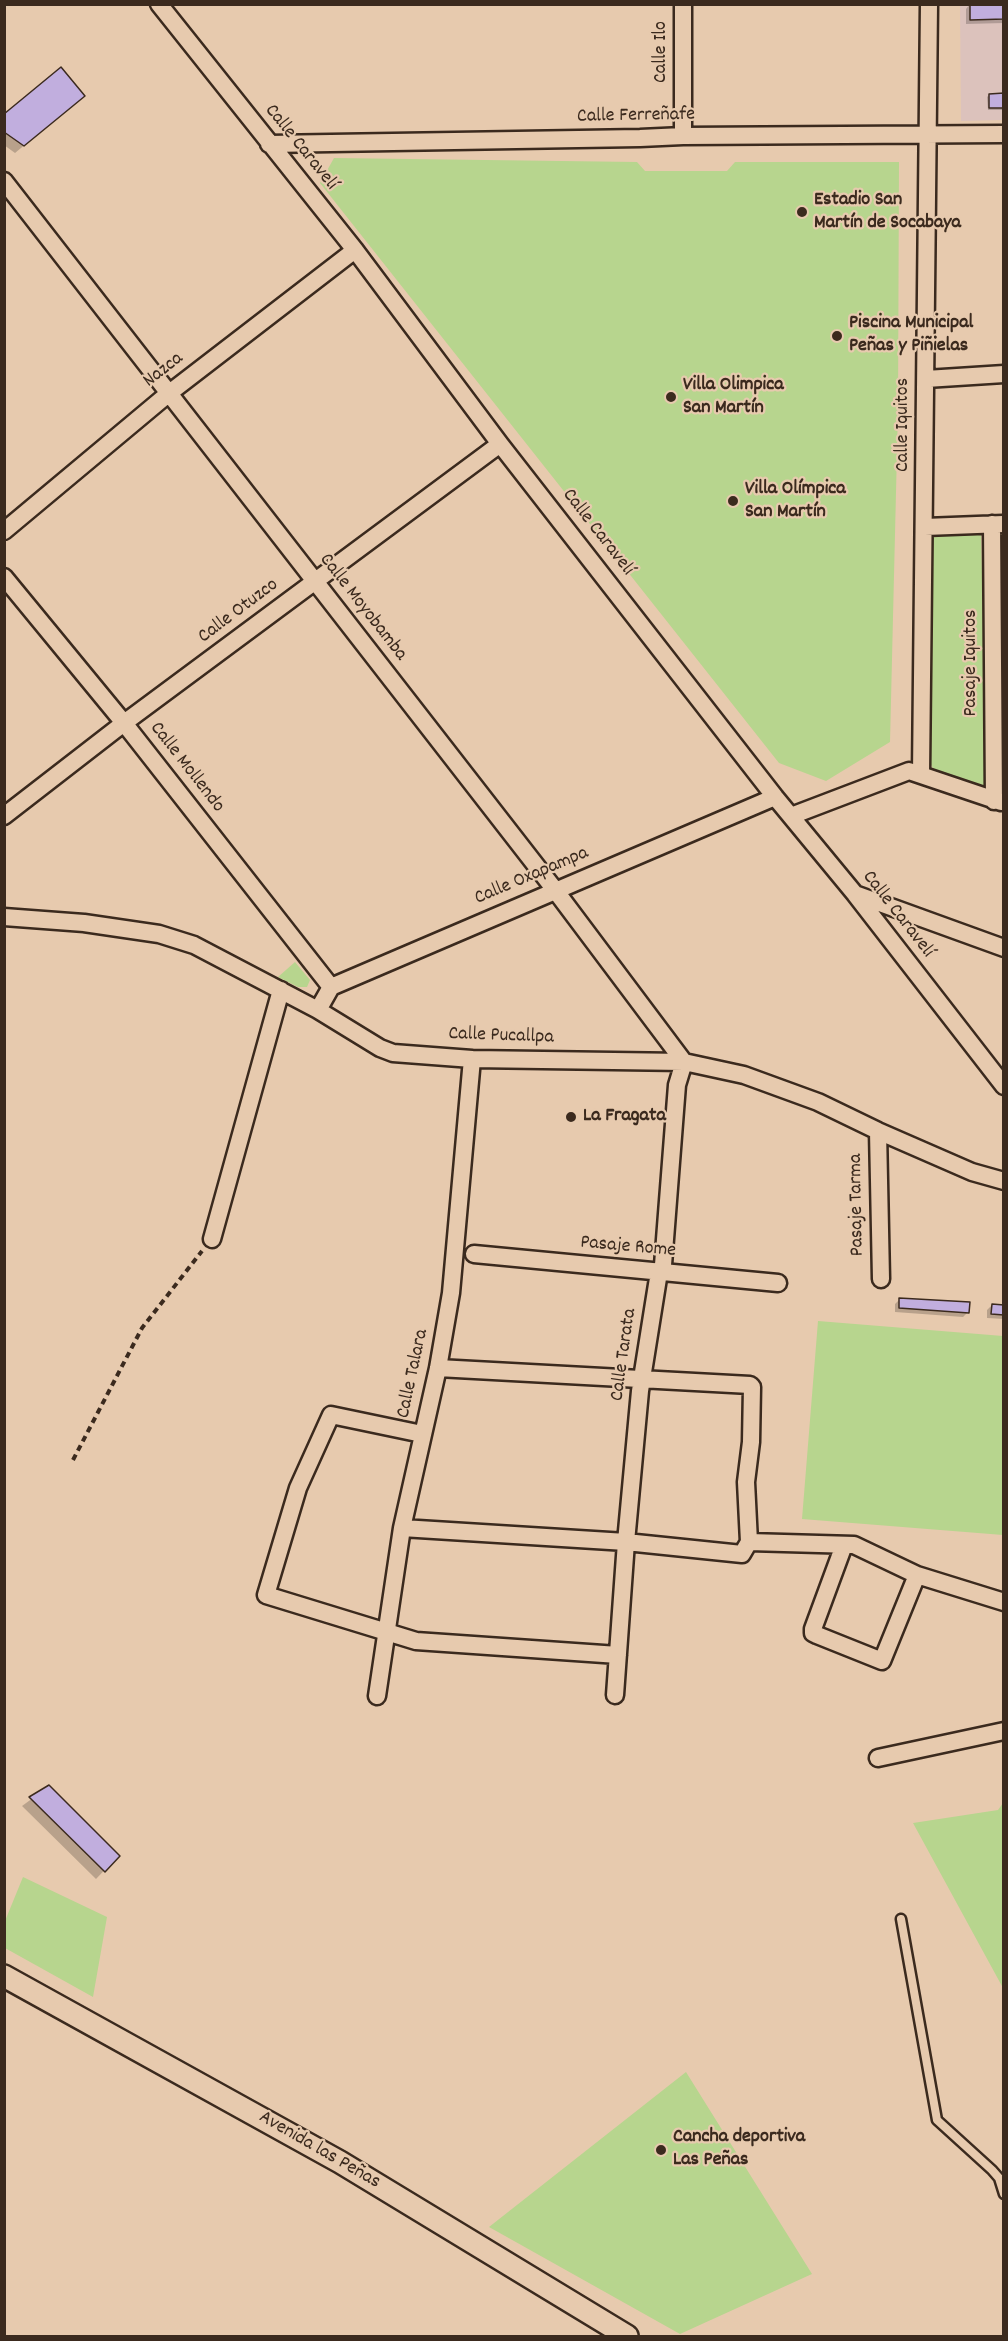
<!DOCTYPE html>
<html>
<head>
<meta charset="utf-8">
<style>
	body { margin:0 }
	#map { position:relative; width:1008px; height:2341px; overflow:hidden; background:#e7caae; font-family:Dekko,sans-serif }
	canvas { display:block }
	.frame { position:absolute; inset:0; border:6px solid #3b2a1e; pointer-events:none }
</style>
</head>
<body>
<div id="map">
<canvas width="1008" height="2341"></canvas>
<div class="frame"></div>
</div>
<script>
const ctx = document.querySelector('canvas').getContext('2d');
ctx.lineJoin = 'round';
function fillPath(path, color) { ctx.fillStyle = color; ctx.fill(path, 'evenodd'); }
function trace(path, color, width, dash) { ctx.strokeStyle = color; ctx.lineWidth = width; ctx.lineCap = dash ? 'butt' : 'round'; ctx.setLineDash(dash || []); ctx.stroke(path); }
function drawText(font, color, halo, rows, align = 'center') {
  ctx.font = font + ' Dekko,sans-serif'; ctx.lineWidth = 4.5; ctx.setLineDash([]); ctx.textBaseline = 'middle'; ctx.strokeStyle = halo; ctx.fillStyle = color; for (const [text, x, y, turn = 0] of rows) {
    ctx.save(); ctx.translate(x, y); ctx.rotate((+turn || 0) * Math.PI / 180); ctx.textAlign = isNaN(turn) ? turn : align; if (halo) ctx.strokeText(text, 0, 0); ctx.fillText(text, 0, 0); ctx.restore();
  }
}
fillPath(new Path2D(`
	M 960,5 L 1003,5 L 1003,120 L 961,121 Z`), '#dcc2bc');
fillPath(new Path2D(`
	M 334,158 L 637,162 L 645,171 L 727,171 L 735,162 L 899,162 L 898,409 L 890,742 L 826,781 L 779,763 L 320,183 Z
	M 979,531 L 981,536 L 988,792 L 935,772 L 928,759 L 931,538 L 935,534 Z
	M 295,962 L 310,980 L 307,987 L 298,987 L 278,977 Z
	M 818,1321 L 1003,1336 L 1003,1535 L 802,1519 Z
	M 1003,1803 L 1003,1988 L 913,1823 L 998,1810 Z
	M 23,1877 L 107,1917 L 93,1997 L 5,1948 L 5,1921 Z
	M 686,2072 L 812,2274 L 680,2334 L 489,2227 Z`), '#b7d58e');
fillPath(new Path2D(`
	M 970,4 L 1004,4 L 1004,23 L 966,24 L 966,9 Z
	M 989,95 L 1004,108 L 1002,110 L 988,110 L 987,97 Z
	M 75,103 L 15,153 L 4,145 L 4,116 Z
	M 900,1299 L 968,1312 L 963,1317 L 895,1312 L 895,1304 Z
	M 992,1305 L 1004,1306 L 1004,1319 L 987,1318 L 987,1310 Z
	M 48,1787 L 118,1856 L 96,1879 L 22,1806 Z`), '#0003');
const building = new Path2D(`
	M 970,4 L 1004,4 L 1004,19 L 970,20 Z
	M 61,67 L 85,96 L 24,146 L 4,132 L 4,114 Z
	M 1004,93 L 1004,108 L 989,108 L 989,94 Z
	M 899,1298 L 970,1302 L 969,1313 L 899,1308 Z
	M 992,1304 L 1004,1305 L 1004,1315 L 991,1314 Z
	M 49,1785 L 120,1856 L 105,1872 L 29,1797 Z`);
fillPath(building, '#c1aede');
trace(building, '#3b2a1e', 1.5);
const service = new Path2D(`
	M 901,1919 L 937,2120 L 992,2170 L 999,2178 L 1004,2194`);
const minor = new Path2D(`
	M 159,4 L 355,250 L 500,444 L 775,797 L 855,894 L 1004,1086
	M 683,136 L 683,4
	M 269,144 L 640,138 L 683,136 L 1004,134
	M 4,181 L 555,890 L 684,1062
	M 926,379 L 1004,374
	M 992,524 L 994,801
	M 925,527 L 1003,524
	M 4,531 L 168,394 L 355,250
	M 4,577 L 124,723 L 331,987
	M 921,773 L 929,4
	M 4,816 L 124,723 L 500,444
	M 791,816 L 909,771 L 1001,802
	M 855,894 L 1004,948
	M 4,917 L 84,923 L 159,934 L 194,945 L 318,1010 L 380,1048 L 393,1053 L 472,1059 L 684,1062 L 744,1075 L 818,1102 L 878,1131 L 972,1172 L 1004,1181
	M 318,1010 L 331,987 L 775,797
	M 878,1131 L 881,1279
	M 212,1239 L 281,990
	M 474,1254 L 778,1283
	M 422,1434 L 331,1415 L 298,1488 L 266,1595 L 416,1641 L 618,1655
	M 402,1528 L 626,1542 L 742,1554 L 749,1542 L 746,1482 L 751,1442 L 752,1387 L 750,1385 L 438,1368
	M 749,1542 L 854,1545 L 917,1575 L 1004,1602
	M 844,1545 L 813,1629 L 813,1633 L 817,1635 L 882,1661 L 917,1575
	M 615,1695 L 626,1542 L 640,1391 L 659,1272 L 663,1265 L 677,1085 L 684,1062
	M 377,1696 L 402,1528 L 438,1368 L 451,1293 L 472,1059
	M 878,1758 L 1004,1731`);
const tertiary = new Path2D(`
	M 4,1976 L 340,2162 L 627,2336`);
trace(service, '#3b2a1e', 13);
trace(minor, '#3b2a1e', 21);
trace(tertiary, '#3b2a1e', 26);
trace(new Path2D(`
	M 73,1460 L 142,1328 L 202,1251`), '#3b2a1e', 4, [6, 4.5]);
trace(service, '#e7caae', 8);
trace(minor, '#e7caae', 16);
trace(tertiary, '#e7caae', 21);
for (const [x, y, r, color] of [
	[802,212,6,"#3b2a1e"],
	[837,336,6,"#3b2a1e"],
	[671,397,6,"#3b2a1e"],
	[733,501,6,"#3b2a1e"],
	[571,1117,6,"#3b2a1e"],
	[661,2150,6,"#3b2a1e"]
]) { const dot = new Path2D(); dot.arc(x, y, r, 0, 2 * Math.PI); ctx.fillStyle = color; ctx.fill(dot); trace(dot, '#e7caae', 2); }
drawText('20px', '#3b2a1e', '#e7caae', [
	["Calle Ilo",662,52,-90],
	["Calle Ferreñafe",636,117,-1],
	["Calle Caravelí",300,148,51],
	["Nazca",164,371,-38],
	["Calle Iquitos",904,425,-90],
	["Calle Caravelí",597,533,52],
	["Calle Moyobamba",362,608,52],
	["Calle Otuzco",239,612,-37],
	["Pasaje Iquitos",972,663,-90],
	["Calle Mollendo",186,768,52],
	["Calle Oxapampa",532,877,-23],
	["Calle Caravelí",897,915,52],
	["Calle Pucallpa",501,1037,2],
	["Pasaje Tarma",858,1205,-91],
	["Pasaje Rome",628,1248,5],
	["Calle Tarata",625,1355,-82],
	["Calle Talara",414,1374,-78],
	["Avenida las Peñas",319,2151,30]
]);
drawText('bold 20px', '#3b2a1e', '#e7caae', [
	["Estadio San",814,201],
	["Martín de Socabaya",814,224],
	["Piscina Municipal",849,324],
	["Peñas y Piñielas",849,347],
	["Villa Olimpica",683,386],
	["San Martín",683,409],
	["Villa Olímpica",745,490],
	["San Martín",745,513],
	["La Fragata",583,1117],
	["Cancha deportiva",673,2138],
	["Las Peñas",673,2161]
], 'left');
</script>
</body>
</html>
